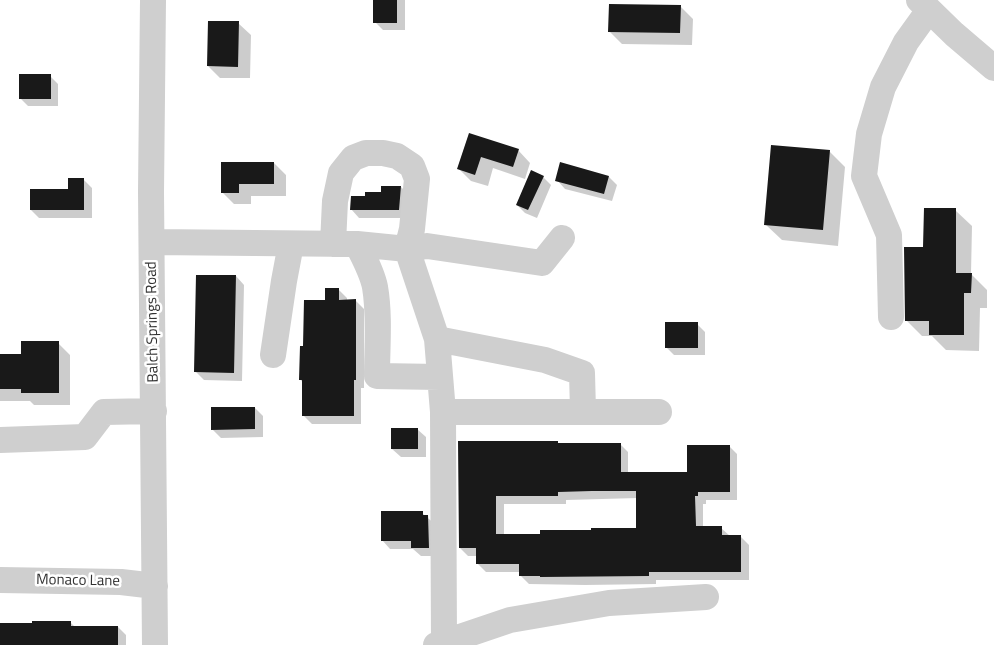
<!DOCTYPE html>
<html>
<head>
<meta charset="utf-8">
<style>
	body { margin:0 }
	canvas { display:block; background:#fff }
</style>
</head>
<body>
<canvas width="994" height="645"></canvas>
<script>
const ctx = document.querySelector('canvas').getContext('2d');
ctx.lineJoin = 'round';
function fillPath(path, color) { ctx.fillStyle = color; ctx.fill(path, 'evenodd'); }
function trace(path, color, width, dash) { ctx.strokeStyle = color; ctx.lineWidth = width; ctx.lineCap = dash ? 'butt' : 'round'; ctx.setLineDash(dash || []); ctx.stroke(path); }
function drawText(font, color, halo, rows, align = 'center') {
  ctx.font = font + ' "Titillium Web",sans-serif'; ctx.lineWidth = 5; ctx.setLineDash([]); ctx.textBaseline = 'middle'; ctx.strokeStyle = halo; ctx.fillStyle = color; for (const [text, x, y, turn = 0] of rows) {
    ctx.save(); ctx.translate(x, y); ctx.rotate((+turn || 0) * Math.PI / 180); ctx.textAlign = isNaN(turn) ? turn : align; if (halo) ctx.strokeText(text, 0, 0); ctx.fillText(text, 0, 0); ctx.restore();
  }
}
fillPath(new Path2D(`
	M 375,0 L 405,0 L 405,30 L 383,30 L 375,22 Z
	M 680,6 L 693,19 L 692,45 L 622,44 L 610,32 Z
	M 238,23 L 251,35 L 250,78 L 220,78 L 208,66 Z
	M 50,76 L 58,84 L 58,106 L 28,106 L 20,98 Z
	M 470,135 L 518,150 L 530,163 L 525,179 L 493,168 L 488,186 L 471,181 L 459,169 Z
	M 829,151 L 845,167 L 838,246 L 782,240 L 765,224 Z
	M 274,163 L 286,175 L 286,196 L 251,196 L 251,204 L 234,204 L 222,192 Z
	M 543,177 L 551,185 L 537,218 L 525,213 L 517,205 Z
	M 609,177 L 617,185 L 612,201 L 565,189 L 557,180 Z
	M 83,179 L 92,188 L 92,218 L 39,218 L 31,210 L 69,191 Z
	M 401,187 L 409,195 L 407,218 L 359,218 L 351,209 L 366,198 Z
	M 955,210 L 972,226 L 971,274 L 987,290 L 987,308 L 980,308 L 979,351 L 946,350 L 932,336 L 922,336 L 906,320 L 925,248 Z
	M 236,276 L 244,285 L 242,381 L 204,380 L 196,372 Z
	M 338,289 L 347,298 L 347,301 L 356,301 L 364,309 L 364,388 L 361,388 L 361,424 L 312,424 L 303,415 L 303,383 L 300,379 L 304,347 L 327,301 Z
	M 697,324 L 705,332 L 705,355 L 674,355 L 666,347 Z
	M 58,343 L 70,355 L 70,405 L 34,405 L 30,401 L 0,401 L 0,356 L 22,356 Z
	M 255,408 L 263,416 L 263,437 L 221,438 L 212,429 Z
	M 417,429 L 426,437 L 426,457 L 401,457 L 392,449 Z
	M 459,442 L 557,442 L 559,444 L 620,444 L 628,452 L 628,474 L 688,474 L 729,446 L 737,454 L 737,500 L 706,500 L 706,504 L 703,504 L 703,528 L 721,528 L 730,536 L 741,537 L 749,545 L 749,580 L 656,580 L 656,584 L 585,585 L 529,584 L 520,575 L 520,572 L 486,572 L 477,563 L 477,556 L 468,556 L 460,548 ZM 638,498 L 638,529 L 542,535 L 504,535 L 504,504 L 566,504 L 566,500 Z
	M 422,513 L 436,525 L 436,556 L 421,556 L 413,549 L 390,549 L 382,540 Z
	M 70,622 L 75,627 L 118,627 L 126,635 L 126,645 L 0,645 L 0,624 Z`), '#0003');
fillPath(new Path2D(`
	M 373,0 L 397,0 L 397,23 L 373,23 Z
	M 609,4 L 681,5 L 680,33 L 608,32 Z
	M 208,21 L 239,21 L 238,67 L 207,66 Z
	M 19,74 L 51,74 L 51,99 L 19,99 Z
	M 469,133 L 519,149 L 513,167 L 481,157 L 475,175 L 457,169 Z
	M 771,145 L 830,150 L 823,230 L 764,225 Z
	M 221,162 L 274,162 L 274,184 L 239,184 L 239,193 L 221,193 Z
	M 560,162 L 609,176 L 604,194 L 555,181 Z
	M 531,170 L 544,176 L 528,210 L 516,205 Z
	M 68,178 L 84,178 L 84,210 L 30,210 L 30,189 L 68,189 Z
	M 381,186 L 401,186 L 399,210 L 350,210 L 351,196 L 365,196 L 365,192 L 381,192 Z
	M 924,208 L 956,208 L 956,273 L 972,273 L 971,293 L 964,293 L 964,335 L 929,335 L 929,321 L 905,321 L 904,247 L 923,247 Z
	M 196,275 L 236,275 L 234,373 L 194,372 Z
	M 325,288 L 339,288 L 339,300 L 356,299 L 356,380 L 354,380 L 354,416 L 302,416 L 302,380 L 299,380 L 300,346 L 303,346 L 304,300 L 325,300 Z
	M 665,322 L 698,322 L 698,348 L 665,348 Z
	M 21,341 L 59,341 L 59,393 L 21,393 L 21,389 L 0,389 L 0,354 L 21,354 Z
	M 211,407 L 255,407 L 255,429 L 211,430 Z
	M 391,428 L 418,428 L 418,449 L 391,449 Z
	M 458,441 L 558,441 L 558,443 L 621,443 L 621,472 L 687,472 L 687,445 L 730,445 L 730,492 L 698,492 L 698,496 L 695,496 L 696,526 L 722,526 L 722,535 L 741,535 L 741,572 L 649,572 L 649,576 L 540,577 L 540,576 L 519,576 L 519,564 L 476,564 L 476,548 L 459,548 ZM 592,491 L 636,491 L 636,528 L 591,528 L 591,530 L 540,530 L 540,534 L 496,534 L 496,496 L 558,496 L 558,492 Z
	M 381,511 L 423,511 L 423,515 L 428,515 L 429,548 L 411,548 L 411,541 L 381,541 Z
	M 32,621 L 71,621 L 71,626 L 118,626 L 118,645 L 0,645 L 0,623 L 32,623 Z`), '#191919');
trace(new Path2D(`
	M 153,0 L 151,192 L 155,645
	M 919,0 L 954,34 L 994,68
	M 152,242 L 357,244 L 407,249 L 427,246 L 542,263 L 562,238
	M 333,244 L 335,201 L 341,173 L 353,158 L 366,153 L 383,153 L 397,156 L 412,166 L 417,179 L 412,229 L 407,249 L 437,339 L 443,412 L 444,643
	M 357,244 C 364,258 372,272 375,287 C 380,316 377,347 377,376 L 440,377
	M 891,317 L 889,235 L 864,176 L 869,134 L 883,87 L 906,42 L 929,10
	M 437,339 L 545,360 L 582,373 L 583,411
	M 273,355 L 284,281 L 291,244
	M 443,412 L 659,412
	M 0,440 L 85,437 L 104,412 L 154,411
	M 0,580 L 121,582 L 155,586
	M 436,645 L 510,620 L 609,603 L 706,597`), '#cfcfcf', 26);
drawText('15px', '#323232', '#fff', [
	["Balch Springs Road",153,322,-91],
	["Monaco Lane",78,581,1]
]);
</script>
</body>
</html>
